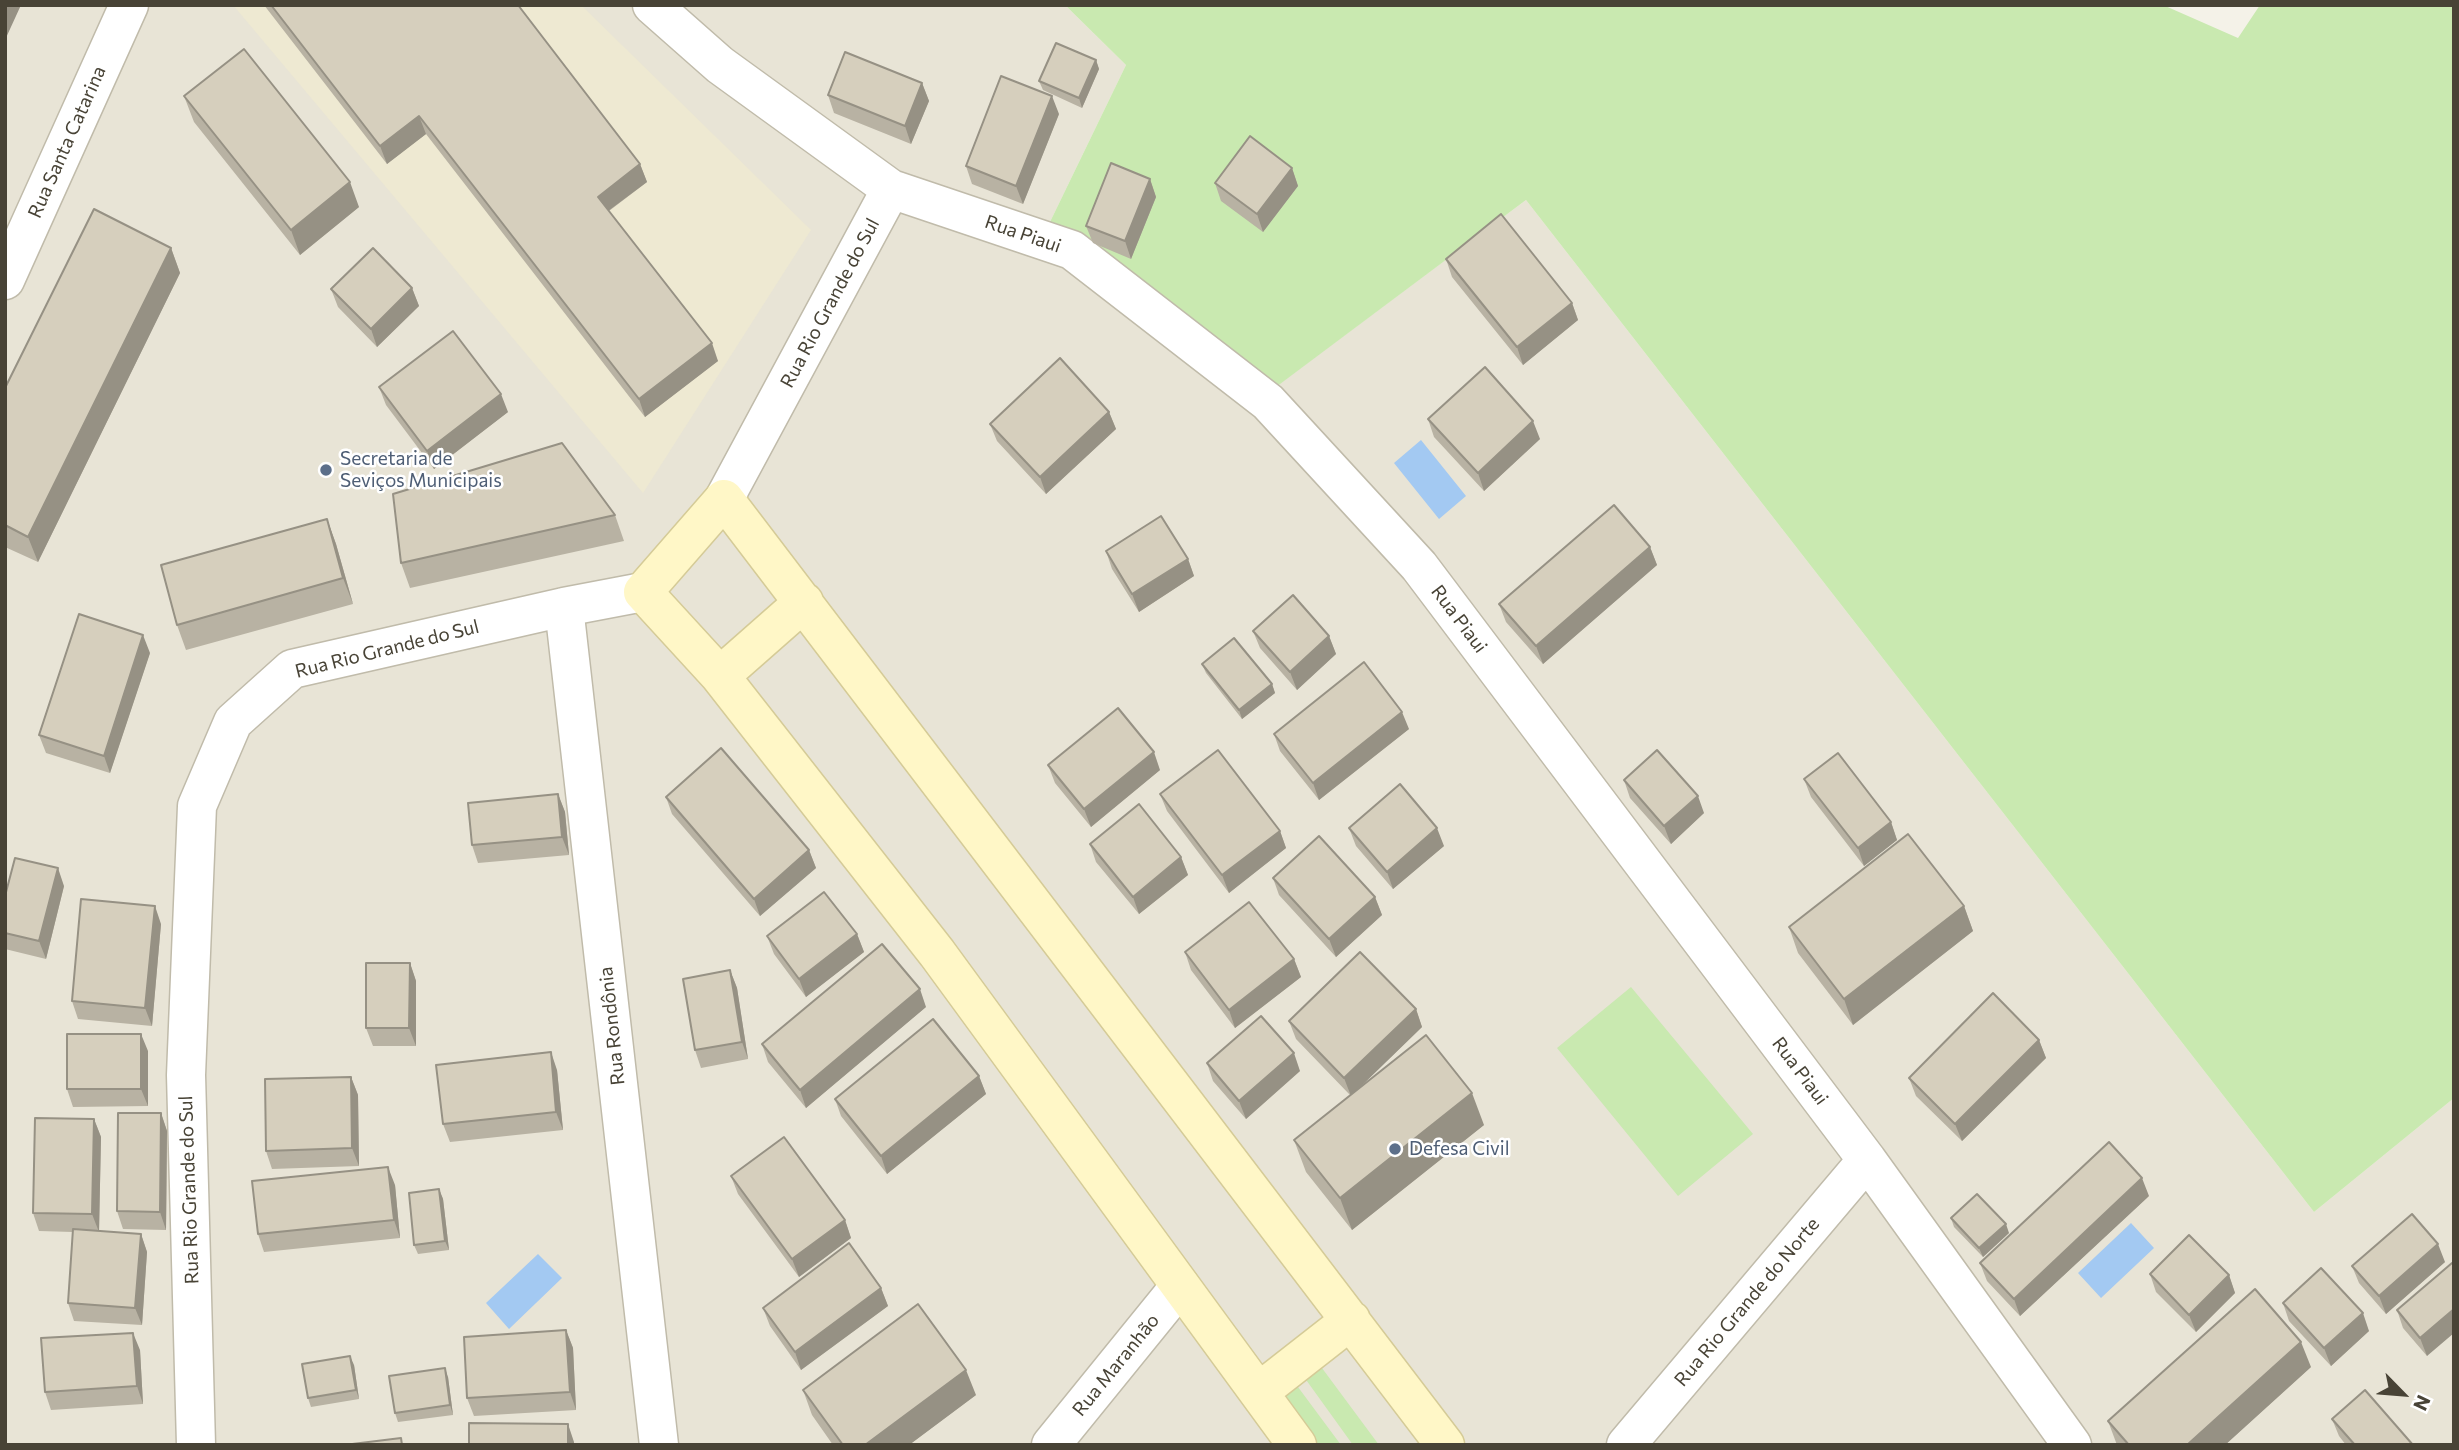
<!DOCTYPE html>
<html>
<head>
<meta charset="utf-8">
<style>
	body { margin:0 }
	#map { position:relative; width:2459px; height:1450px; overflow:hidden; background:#f4f2e8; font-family:Commissioner,sans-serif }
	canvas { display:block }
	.frame { position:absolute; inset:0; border:7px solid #484336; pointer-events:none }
	.north { position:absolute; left:2368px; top:1359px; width:70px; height:70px; -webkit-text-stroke:5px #fff; paint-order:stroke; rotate:115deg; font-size:19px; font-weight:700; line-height:28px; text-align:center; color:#484336 }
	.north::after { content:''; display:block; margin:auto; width:24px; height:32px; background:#484336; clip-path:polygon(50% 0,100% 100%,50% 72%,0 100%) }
</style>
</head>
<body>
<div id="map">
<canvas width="2459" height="1450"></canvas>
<div class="frame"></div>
<div class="north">N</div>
</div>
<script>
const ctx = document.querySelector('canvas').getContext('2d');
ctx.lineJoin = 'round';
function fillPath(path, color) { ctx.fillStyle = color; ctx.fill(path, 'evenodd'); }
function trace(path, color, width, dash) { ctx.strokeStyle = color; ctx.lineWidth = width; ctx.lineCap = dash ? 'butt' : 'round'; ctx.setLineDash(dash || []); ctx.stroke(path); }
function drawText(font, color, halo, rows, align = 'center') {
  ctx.font = font + ' Commissioner,sans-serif'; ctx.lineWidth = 5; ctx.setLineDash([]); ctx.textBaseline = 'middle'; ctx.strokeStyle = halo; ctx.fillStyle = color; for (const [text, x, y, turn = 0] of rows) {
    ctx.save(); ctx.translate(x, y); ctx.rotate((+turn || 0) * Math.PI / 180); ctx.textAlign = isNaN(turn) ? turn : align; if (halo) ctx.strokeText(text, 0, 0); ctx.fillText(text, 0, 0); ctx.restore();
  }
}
fillPath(new Path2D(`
	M 5,5 L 1065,5 L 1126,65 L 1049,224 L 1275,387 L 1526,200 L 2314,1212 L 2454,1098 L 2454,1445 L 5,1445 Z`), '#e8e4d6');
fillPath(new Path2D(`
	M 233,5 L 581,5 L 811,230 L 643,493 Z`), '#eee9d2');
fillPath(new Path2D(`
	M 1065,5 L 2163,5 L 2238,38 L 2260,5 L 2454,5 L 2454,1098 L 2314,1212 L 1526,200 L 1276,387 L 1049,224 L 1126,65 Z
	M 1631,987 L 1753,1134 L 1678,1196 L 1557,1048 Z
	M 1319,1364 L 1379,1445 L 1353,1445 L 1304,1377 Z
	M 1295,1383 L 1341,1445 L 1316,1445 L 1281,1397 Z`), '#c9e9b0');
fillPath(new Path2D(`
	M 1421,440 L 1466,496 L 1439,519 L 1394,463 Z
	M 2131,1223 L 2154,1248 L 2101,1298 L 2078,1273 Z
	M 538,1254 L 562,1278 L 509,1329 L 486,1303 Z`), '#a3c9f2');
const street = new Path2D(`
	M 652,5 L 720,65 L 891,189 L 1072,250 L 1268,402 L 1419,566 L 1867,1160 L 2072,1445
	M 5,280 L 129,5
	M 724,499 L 891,189
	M 564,607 L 659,1445
	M 196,1445 L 186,1075 L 197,806 L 233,722 L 292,669 L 564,607 L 643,592
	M 1051,1445 L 1180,1286
	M 1626,1445 L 1867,1160`);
const secondary = new Path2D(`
	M 720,676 L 804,602
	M 1259,1392 L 1351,1320
	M 1297,1445 L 937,953 L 720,676 L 643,592 L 724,499 L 1445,1445`);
trace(street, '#c0bbaa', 41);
trace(secondary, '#d5cb97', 41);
trace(street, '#fff', 38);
trace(secondary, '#fff7c7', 38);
fillPath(new Path2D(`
	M 264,5 L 518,5 L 640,164 L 647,182 L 609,211 L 718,361 L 645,417 L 426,134 L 387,164 Z
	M 1096,60 L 1099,69 L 1082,108 L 1043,90 L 1039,81 Z
	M 922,83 L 929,101 L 911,144 L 834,113 L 828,95 Z
	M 184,96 L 359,207 L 300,255 L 194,122 Z
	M 1059,114 L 1023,204 L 972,184 L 966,166 Z
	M 1292,168 L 1298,186 L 1263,232 L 1221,201 L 1215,183 Z
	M 1150,179 L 1156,197 L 1131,259 L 1093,243 L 1086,226 Z
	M 171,248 L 180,273 L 38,562 L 5,547 L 5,388 Z
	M 1446,259 L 1572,303 L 1578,320 L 1523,365 L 1452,277 Z
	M 412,288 L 419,306 L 377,347 L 338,307 L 331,289 Z
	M 379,387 L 508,412 L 434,469 L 386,405 Z
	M 1109,412 L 1116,429 L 1046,494 L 997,441 L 990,424 Z
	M 1428,419 L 1540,439 L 1484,491 L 1434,437 Z
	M 615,515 L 624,541 L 410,588 L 401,563 Z
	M 327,519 L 336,544 L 353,604 L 186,650 L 177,625 Z
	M 1650,547 L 1657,565 L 1543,664 L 1506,622 L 1499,604 Z
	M 1106,551 L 1188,559 L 1194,576 L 1139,612 L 1112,569 Z
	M 1253,631 L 1329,636 L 1336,654 L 1297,690 L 1260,648 Z
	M 150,653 L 110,773 L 46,753 L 39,735 Z
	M 1202,664 L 1272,684 L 1275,693 L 1242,719 L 1206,673 Z
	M 1409,729 L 1319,800 L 1280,751 L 1274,734 Z
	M 1048,765 L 1160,770 L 1091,827 L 1055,783 Z
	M 1804,779 L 1891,822 L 1897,840 L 1864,866 L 1811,797 Z
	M 1624,780 L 1704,813 L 1671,844 L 1630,798 Z
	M 558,794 L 565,812 L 569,855 L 478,863 L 472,845 Z
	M 1160,794 L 1280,831 L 1286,848 L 1229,893 L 1167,811 Z
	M 666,797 L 809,850 L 816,868 L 760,916 L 672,814 Z
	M 1349,828 L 1444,846 L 1393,889 L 1356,846 Z
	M 1090,844 L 1181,857 L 1188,875 L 1139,914 L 1096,862 Z
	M 1273,878 L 1375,897 L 1382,915 L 1336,957 L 1279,895 Z
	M 64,886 L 46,959 L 5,949 L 5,896 Z
	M 1964,906 L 1973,931 L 1853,1025 L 1798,953 L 1789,927 Z
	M 161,924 L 152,1026 L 78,1019 L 72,1001 Z
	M 857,934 L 864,952 L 806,997 L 774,954 L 767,936 Z
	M 1185,952 L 1294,959 L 1301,977 L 1235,1028 L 1191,970 Z
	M 410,963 L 416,981 L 416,1046 L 373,1046 L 366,1028 Z
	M 730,970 L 737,988 L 748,1059 L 701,1068 L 695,1050 Z
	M 926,1007 L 806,1108 L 768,1062 L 762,1044 Z
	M 1416,1009 L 1422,1027 L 1360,1087 L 1484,1125 L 1352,1230 L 1306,1172 L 1294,1140 L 1350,1095 L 1296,1039 L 1289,1021 Z
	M 2039,1040 L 2046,1058 L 1962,1141 L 1916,1096 L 1909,1078 Z
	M 148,1051 L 148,1106 L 73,1107 L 67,1089 Z
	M 1207,1063 L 1300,1071 L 1246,1119 L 1213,1081 Z
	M 557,1070 L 563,1130 L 450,1142 L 443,1124 Z
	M 979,1076 L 986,1094 L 887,1174 L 841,1116 L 835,1099 Z
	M 351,1077 L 358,1095 L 359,1166 L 272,1169 L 266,1151 Z
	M 161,1113 L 167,1131 L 166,1230 L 123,1229 L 117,1211 Z
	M 94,1119 L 101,1137 L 99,1231 L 141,1234 L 147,1252 L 142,1325 L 74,1321 L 68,1303 L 73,1232 L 39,1231 L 33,1213 Z
	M 731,1176 L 845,1220 L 851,1238 L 799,1277 L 738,1194 Z
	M 395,1185 L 400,1238 L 264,1252 L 258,1234 Z
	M 439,1189 L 443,1199 L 449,1250 L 418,1254 L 414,1245 Z
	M 2149,1196 L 2020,1316 L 1987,1281 L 1980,1263 Z
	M 1951,1218 L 2009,1233 L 1983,1257 L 1954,1227 Z
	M 2445,1262 L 2386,1314 L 2359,1283 L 2352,1266 Z
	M 2454,1264 L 2427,1356 L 2403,1328 L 2397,1310 Z
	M 2150,1274 L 2229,1275 L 2235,1293 L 2196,1332 L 2156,1292 Z
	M 881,1288 L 888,1306 L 801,1370 L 770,1326 L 763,1308 Z
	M 2283,1303 L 2369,1331 L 2331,1366 L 2289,1321 Z
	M 566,1330 L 573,1348 L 576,1410 L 474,1416 L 467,1398 Z
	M 140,1350 L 143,1404 L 51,1410 L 45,1392 Z
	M 354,1365 L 359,1399 L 311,1407 L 308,1398 Z
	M 2311,1367 L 2225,1445 L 2117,1445 L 2108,1421 Z
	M 448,1377 L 453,1415 L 398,1422 L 395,1413 Z
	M 803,1390 L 976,1395 L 909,1445 L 833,1445 L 812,1415 Z
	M 2332,1419 L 2413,1445 L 2346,1445 L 2339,1436 Z`), '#b8b2a3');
fillPath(new Path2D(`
	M 6,5 L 21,5 L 5,40 L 5,8 Z
	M 1096,60 L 1099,69 L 1082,108 L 1079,98 Z
	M 922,83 L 929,101 L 911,144 L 905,126 Z
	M 1052,96 L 1059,114 L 1023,204 L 1016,186 Z
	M 419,116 L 426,134 L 387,164 L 380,146 Z
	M 640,164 L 647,182 L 604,214 L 598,197 Z
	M 1292,168 L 1298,186 L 1263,232 L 1257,214 Z
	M 1150,179 L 1156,197 L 1131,259 L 1125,241 Z
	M 350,182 L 359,207 L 300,255 L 291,230 Z
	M 171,248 L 180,273 L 38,562 L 28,537 Z
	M 412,288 L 419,306 L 377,347 L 371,329 Z
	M 1572,303 L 1578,320 L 1523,365 L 1517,347 Z
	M 712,343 L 718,361 L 645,417 L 639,399 Z
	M 501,394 L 508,412 L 434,469 L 427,451 Z
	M 1109,412 L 1116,429 L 1046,494 L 1040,477 Z
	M 1533,421 L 1540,439 L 1484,491 L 1478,473 Z
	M 327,519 L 336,544 L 353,604 L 343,578 Z
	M 1650,547 L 1657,565 L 1543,664 L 1536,646 Z
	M 1188,559 L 1194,576 L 1139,612 L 1132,594 Z
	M 143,635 L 150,653 L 110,773 L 104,756 Z
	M 1329,636 L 1336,654 L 1297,690 L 1290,672 Z
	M 1272,684 L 1275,693 L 1242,719 L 1239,710 Z
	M 1402,712 L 1409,729 L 1319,800 L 1313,783 Z
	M 1154,752 L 1160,770 L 1091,827 L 1084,809 Z
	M 558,794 L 565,812 L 569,855 L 562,837 Z
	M 1698,796 L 1704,813 L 1671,844 L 1664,826 Z
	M 1891,822 L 1897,840 L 1864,866 L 1858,848 Z
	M 1437,828 L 1444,846 L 1393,889 L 1387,872 Z
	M 1280,831 L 1286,848 L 1229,893 L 1222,875 Z
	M 809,850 L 816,868 L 760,916 L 754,899 Z
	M 1181,857 L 1188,875 L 1139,914 L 1133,897 Z
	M 58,868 L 64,886 L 46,959 L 39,941 Z
	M 1375,897 L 1382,915 L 1336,957 L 1329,939 Z
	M 155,906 L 161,924 L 152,1026 L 145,1008 Z
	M 1964,906 L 1973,931 L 1853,1025 L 1844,999 Z
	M 857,934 L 864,952 L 806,997 L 799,979 Z
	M 1294,959 L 1301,977 L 1235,1028 L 1229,1010 Z
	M 410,963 L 416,981 L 416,1046 L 409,1028 Z
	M 730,970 L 737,988 L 748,1059 L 742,1042 Z
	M 920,989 L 926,1007 L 806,1108 L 800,1090 Z
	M 1416,1009 L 1422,1027 L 1351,1096 L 1344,1078 Z
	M 141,1034 L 148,1051 L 148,1106 L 141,1089 Z
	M 2039,1040 L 2046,1058 L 1962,1141 L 1955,1124 Z
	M 551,1052 L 557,1070 L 563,1130 L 556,1112 Z
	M 1294,1053 L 1300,1071 L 1246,1119 L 1239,1101 Z
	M 979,1076 L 986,1094 L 887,1174 L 881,1156 Z
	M 351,1077 L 358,1095 L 359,1166 L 352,1148 Z
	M 1472,1093 L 1484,1125 L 1352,1230 L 1340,1198 Z
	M 161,1113 L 167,1131 L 166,1230 L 160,1212 Z
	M 94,1119 L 101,1137 L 99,1232 L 92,1214 Z
	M 388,1167 L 395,1185 L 400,1238 L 394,1220 Z
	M 2142,1178 L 2149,1196 L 2020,1316 L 2014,1299 Z
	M 439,1189 L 443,1199 L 449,1250 L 445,1241 Z
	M 845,1220 L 851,1238 L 799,1277 L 792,1259 Z
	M 2006,1224 L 2009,1233 L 1983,1257 L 1979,1248 Z
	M 141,1234 L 147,1252 L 142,1325 L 135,1308 Z
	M 2438,1244 L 2445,1262 L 2386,1314 L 2379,1296 Z
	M 2229,1275 L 2235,1293 L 2196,1332 L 2189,1315 Z
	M 881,1288 L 888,1306 L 801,1370 L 795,1352 Z
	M 2454,1309 L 2454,1333 L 2427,1356 L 2420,1338 Z
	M 2363,1313 L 2369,1331 L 2331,1366 L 2324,1348 Z
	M 566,1330 L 573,1348 L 576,1410 L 570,1392 Z
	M 133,1333 L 140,1350 L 143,1404 L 137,1386 Z
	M 2301,1342 L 2311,1367 L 2225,1445 L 2187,1445 Z
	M 350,1356 L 354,1365 L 359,1399 L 356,1390 Z
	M 445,1368 L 448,1377 L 453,1415 L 450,1405 Z
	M 966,1370 L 976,1395 L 909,1445 L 865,1445 Z
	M 568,1424 L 574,1442 L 574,1445 L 568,1445 Z`), '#969184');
const building = new Path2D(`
	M 271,5 L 518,5 L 640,164 L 598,197 L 712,343 L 639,399 L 419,116 L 380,146 Z
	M 1056,43 L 1096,60 L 1079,98 L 1039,81 Z
	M 244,49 L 350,182 L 291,230 L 184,96 Z
	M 845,52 L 922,83 L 905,126 L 828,95 Z
	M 1001,76 L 1052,96 L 1016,186 L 966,166 Z
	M 1250,136 L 1292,168 L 1257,214 L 1215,183 Z
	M 1111,163 L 1150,179 L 1125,241 L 1086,226 Z
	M 94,209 L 171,248 L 28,537 L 5,525 L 5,388 Z
	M 1501,214 L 1572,303 L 1517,347 L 1446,259 Z
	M 373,248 L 412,288 L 371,329 L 331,289 Z
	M 453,331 L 501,394 L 427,451 L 379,387 Z
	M 1060,358 L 1109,412 L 1040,477 L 990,424 Z
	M 1485,367 L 1533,421 L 1478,473 L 1428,419 Z
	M 562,443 L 615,515 L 401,563 L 393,494 Z
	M 1614,505 L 1650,547 L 1536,646 L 1499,604 Z
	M 1161,516 L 1188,559 L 1132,594 L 1106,551 Z
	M 327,519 L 343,578 L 177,625 L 161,565 Z
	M 1293,595 L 1329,636 L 1290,672 L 1253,631 Z
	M 79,614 L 143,635 L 104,756 L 39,735 Z
	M 1234,638 L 1272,684 L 1239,710 L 1202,664 Z
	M 1364,662 L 1402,712 L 1313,783 L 1274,734 Z
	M 1118,708 L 1154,752 L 1084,809 L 1048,765 Z
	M 721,748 L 809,850 L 754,899 L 666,797 Z
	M 1218,750 L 1280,831 L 1222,875 L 1160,794 Z
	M 1657,750 L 1698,796 L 1664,826 L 1624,780 Z
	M 1838,753 L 1891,822 L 1858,848 L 1804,779 Z
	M 1400,784 L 1437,828 L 1387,872 L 1349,828 Z
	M 558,794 L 562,837 L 472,845 L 468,803 Z
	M 1139,804 L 1181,857 L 1133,897 L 1090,844 Z
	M 1908,834 L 1964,906 L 1844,999 L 1789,927 Z
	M 1319,836 L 1375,897 L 1329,939 L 1273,878 Z
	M 15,858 L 58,868 L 39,941 L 5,933 L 5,896 Z
	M 824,892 L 857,934 L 799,979 L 767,936 Z
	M 81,899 L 155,906 L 145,1008 L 72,1001 Z
	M 1249,902 L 1294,959 L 1229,1010 L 1185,952 Z
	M 882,944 L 920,989 L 800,1090 L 762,1044 Z
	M 1360,952 L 1416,1009 L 1344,1078 L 1289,1021 Z
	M 366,963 L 410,963 L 409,1028 L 366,1028 Z
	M 730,970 L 742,1042 L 695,1050 L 683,979 Z
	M 1993,993 L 2039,1040 L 1955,1124 L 1909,1078 Z
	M 1261,1016 L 1294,1053 L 1239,1101 L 1207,1063 Z
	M 933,1019 L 979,1076 L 881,1156 L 835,1099 Z
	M 67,1034 L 141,1034 L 141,1089 L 67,1089 Z
	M 1426,1035 L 1472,1093 L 1340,1198 L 1294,1140 Z
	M 551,1052 L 556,1112 L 443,1124 L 436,1065 Z
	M 351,1077 L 352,1148 L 266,1151 L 265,1079 Z
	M 118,1113 L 161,1113 L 160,1212 L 117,1211 Z
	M 35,1118 L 94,1119 L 92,1214 L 33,1213 Z
	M 784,1137 L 845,1220 L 792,1259 L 731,1176 Z
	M 2109,1142 L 2142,1178 L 2014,1299 L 1980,1263 Z
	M 388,1167 L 394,1220 L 258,1234 L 252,1181 Z
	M 439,1189 L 445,1241 L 414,1245 L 409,1193 Z
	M 1977,1194 L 2006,1224 L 1979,1248 L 1951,1218 Z
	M 2412,1214 L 2438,1244 L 2379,1296 L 2352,1266 Z
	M 73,1229 L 141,1234 L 135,1308 L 68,1303 Z
	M 2189,1235 L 2229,1275 L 2189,1315 L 2150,1274 Z
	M 849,1243 L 881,1288 L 795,1352 L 763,1308 Z
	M 2452,1263 L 2454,1264 L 2454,1309 L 2420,1338 L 2397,1310 Z
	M 2321,1268 L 2363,1313 L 2324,1348 L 2283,1303 Z
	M 2255,1289 L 2301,1342 L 2187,1445 L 2129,1445 L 2108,1421 Z
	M 918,1304 L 966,1370 L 865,1445 L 843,1445 L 803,1390 Z
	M 566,1330 L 570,1392 L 467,1398 L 464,1337 Z
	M 133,1333 L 137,1386 L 45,1392 L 41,1338 Z
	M 350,1356 L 356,1390 L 308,1398 L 302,1364 Z
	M 445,1368 L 450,1405 L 395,1413 L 389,1376 Z
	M 2365,1390 L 2413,1445 L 2355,1445 L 2332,1419 Z
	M 469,1423 L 568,1424 L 568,1445 L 469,1445 Z
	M 401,1438 L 402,1445 L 344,1445 Z`);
fillPath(building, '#d6cfbd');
trace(building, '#969184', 2);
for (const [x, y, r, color] of [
	[326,470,7,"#5c6f8a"],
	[1395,1149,7,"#5c6f8a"]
]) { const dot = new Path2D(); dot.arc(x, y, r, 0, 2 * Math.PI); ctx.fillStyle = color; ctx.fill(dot); trace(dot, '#fff', 2.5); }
drawText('19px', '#484336', '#fff', [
	["Rua Santa Catarina",67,142,-66],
	["Rua Piaui",1023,234,19],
	["Rua Rio Grande do Sul",830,303,-62],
	["Rua Piaui",1459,619,53],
	["Rua Rio Grande do Sul",387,649,-14],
	["Rua Rondônia",612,1026,-96],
	["Rua Piaui",1800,1071,53],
	["Rua Rio Grande do Sul",189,1190,-92],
	["Rua Rio Grande do Norte",1747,1302,-50],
	["Rua Maranhão",1116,1365,-51]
]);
drawText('19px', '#4e5e75', '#fff', [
	["Secretaria de",340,459],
	["Seviços Municipais",340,481],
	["Defesa Civil",1409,1149]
], 'left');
</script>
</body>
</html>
